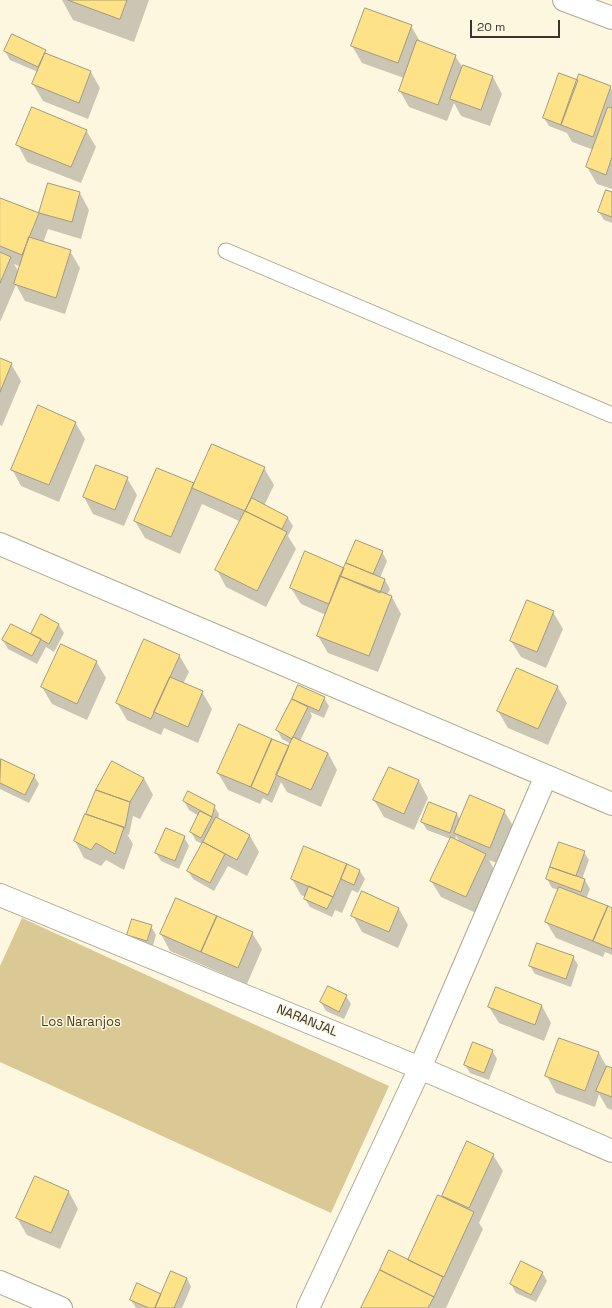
<!DOCTYPE html>
<html>
<head>
<meta charset="utf-8">
<style>
	body { margin:0 }
	#map { position:relative; width:612px; height:1308px; overflow:hidden; background:#fef7e0; font-family:"Space Grotesk",sans-serif }
	canvas { display:block }
	.scale { position:absolute; left:470px; top:20px; width:90px; height:18px; box-sizing:border-box; border:2px solid #37352c; border-top:0; padding-left:5px; font-size:12px; line-height:14px; white-space:nowrap; color:#37352c; -webkit-text-stroke:3px #fef7e0; paint-order:stroke }
</style>
</head>
<body>
<div id="map">
<canvas width="612" height="1308"></canvas>
<div class="scale">20 m</div>
</div>
<script>
const ctx = document.querySelector('canvas').getContext('2d');
ctx.lineJoin = 'round';
function fillPath(path, color) { ctx.fillStyle = color; ctx.fill(path, 'evenodd'); }
function trace(path, color, width, dash) { ctx.strokeStyle = color; ctx.lineWidth = width; ctx.lineCap = dash ? 'butt' : 'round'; ctx.setLineDash(dash || []); ctx.stroke(path); }
function drawText(font, color, halo, rows, align = 'center') {
  ctx.font = font + ' "Space Grotesk",sans-serif'; ctx.lineWidth = 3; ctx.setLineDash([]); ctx.textBaseline = 'middle'; ctx.strokeStyle = halo; ctx.fillStyle = color; for (const [text, x, y, turn = 0] of rows) {
    ctx.save(); ctx.translate(x, y); ctx.rotate((+turn || 0) * Math.PI / 180); ctx.textAlign = isNaN(turn) ? turn : align; if (halo) ctx.strokeText(text, 0, 0); ctx.fillText(text, 0, 0); ctx.restore();
  }
}
fillPath(new Path2D(`
	M 22,918 L 389,1086 L 331,1213 L 0,1062 L 0,966 Z`), '#dac994');
fillPath(new Path2D(`
	M 62,0 L 149,0 L 134,42 L 73,20 Z
	M 411,26 L 421,43 L 455,56 L 463,68 L 493,77 L 502,94 L 490,126 L 461,116 L 454,103 L 447,121 L 409,107 L 400,91 L 404,78 L 362,63 L 352,46 Z
	M 5,51 L 45,51 L 47,55 L 91,72 L 100,88 L 88,119 L 43,101 L 33,84 L 38,72 L 10,60 Z
	M 578,81 L 610,87 L 612,90 L 612,189 L 597,184 L 587,167 L 594,150 L 572,142 L 567,133 L 549,126 L 544,118 Z
	M 86,130 L 96,147 L 81,183 L 27,162 L 18,145 Z
	M 48,184 L 80,193 L 89,210 L 81,239 L 48,229 L 43,243 L 70,251 L 80,268 L 65,314 L 25,301 L 16,285 L 0,322 L 0,199 L 39,214 ZM 14,264 L 21,267 L 19,272 Z
	M 612,193 L 612,223 L 604,220 L 599,212 Z
	M 0,359 L 11,364 L 21,381 L 2,426 L 0,425 Z
	M 75,422 L 85,439 L 59,502 L 21,486 L 12,469 Z
	M 96,466 L 127,478 L 137,495 L 124,526 L 93,514 L 84,497 Z
	M 264,468 L 274,485 L 264,506 L 288,518 L 293,526 L 288,536 L 296,549 L 266,607 L 226,587 L 217,570 L 241,522 L 202,504 L 180,554 L 145,538 L 135,521 L 158,469 L 195,485 Z
	M 356,541 L 382,552 L 387,561 L 380,578 L 385,580 L 390,589 L 387,595 L 392,597 L 401,614 L 378,672 L 328,653 L 318,636 L 326,615 L 301,604 L 291,588 L 344,569 Z
	M 553,612 L 563,629 L 546,668 L 521,657 L 511,641 Z
	M 42,616 L 59,625 L 64,633 L 54,652 L 46,647 L 37,664 L 8,649 L 3,640 L 31,636 Z
	M 179,655 L 189,672 L 183,684 L 202,692 L 212,709 L 198,743 L 164,728 L 161,735 L 127,720 L 117,703 Z
	M 96,661 L 106,678 L 87,720 L 52,704 L 42,687 Z
	M 298,686 L 324,698 L 329,706 L 324,718 L 310,712 L 312,716 L 300,741 L 328,753 L 337,770 L 321,807 L 287,792 L 281,782 L 272,803 L 263,798 L 260,804 L 228,790 L 218,773 L 289,749 L 291,744 L 282,739 L 277,730 Z
	M 557,686 L 567,703 L 548,745 L 508,728 L 498,711 Z
	M 1,760 L 34,776 L 39,784 L 29,803 L 0,789 L 0,762 Z
	M 389,768 L 419,781 L 428,798 L 414,830 L 384,817 L 374,800 Z
	M 144,778 L 153,795 L 140,819 L 133,816 L 129,835 L 127,834 L 133,844 L 124,870 L 106,860 L 101,866 L 84,858 L 75,841 L 88,816 L 87,814 Z
	M 184,801 L 214,806 L 219,814 L 218,819 L 250,836 L 259,852 L 247,876 L 228,866 L 214,891 L 193,879 L 188,871 L 203,844 L 196,841 L 191,832 L 199,816 L 189,810 Z
	M 429,803 L 457,814 L 460,820 L 504,811 L 514,827 L 499,864 L 489,860 L 495,871 L 476,913 L 441,897 L 431,881 L 451,839 L 427,830 L 422,822 ZM 456,836 L 461,843 L 455,840 Z
	M 184,837 L 189,846 L 179,869 L 161,861 L 156,853 Z
	M 305,847 L 360,871 L 365,879 L 358,893 L 352,890 L 342,913 L 335,910 L 332,917 L 310,907 L 305,899 L 306,897 L 301,895 L 292,879 Z
	M 584,852 L 589,860 L 582,879 L 585,880 L 590,889 L 586,899 L 612,909 L 612,955 L 605,952 L 603,957 L 556,938 L 546,922 L 559,890 L 552,888 L 547,879 Z
	M 399,909 L 408,925 L 398,948 L 362,932 L 353,916 Z
	M 151,926 L 156,935 L 152,949 L 133,944 L 129,935 Z
	M 252,933 L 262,949 L 247,984 L 170,951 L 161,934 Z
	M 573,957 L 578,965 L 571,987 L 535,974 L 530,966 Z
	M 346,996 L 351,1004 L 344,1019 L 326,1011 L 321,1002 Z
	M 542,1006 L 551,1023 L 544,1041 L 499,1023 L 489,1007 Z
	M 492,1050 L 497,1059 L 489,1080 L 470,1073 L 465,1065 Z
	M 599,1053 L 607,1067 L 612,1069 L 612,1110 L 607,1108 L 599,1094 L 595,1107 L 556,1093 L 547,1076 Z
	M 493,1155 L 503,1171 L 479,1223 L 483,1229 L 446,1308 L 362,1308 L 408,1261 L 446,1200 L 443,1196 Z
	M 35,1178 L 69,1192 L 78,1209 L 60,1249 L 27,1235 L 17,1218 Z
	M 542,1272 L 547,1281 L 536,1302 L 516,1293 L 511,1284 Z
	M 187,1278 L 191,1287 L 182,1308 L 136,1308 L 131,1300 L 138,1284 L 162,1295 Z`), '#0003');
const building = new Path2D(`
	M 68,0 L 127,0 L 120,19 Z
	M 365,8 L 412,25 L 398,63 L 351,46 Z
	M 12,34 L 46,50 L 38,67 L 4,51 Z
	M 417,40 L 456,55 L 438,105 L 399,91 Z
	M 45,53 L 91,71 L 79,103 L 32,84 Z
	M 463,65 L 493,76 L 481,110 L 450,99 Z
	M 559,73 L 578,80 L 561,125 L 543,118 Z
	M 579,74 L 611,86 L 593,137 L 561,125 Z
	M 32,107 L 87,130 L 71,167 L 16,145 Z
	M 608,107 L 612,108 L 612,157 L 606,175 L 586,167 Z
	M 48,183 L 80,192 L 72,222 L 39,213 Z
	M 606,190 L 612,192 L 612,217 L 598,212 Z
	M 0,198 L 39,213 L 22,255 L 0,246 Z
	M 29,237 L 71,250 L 56,298 L 14,284 Z
	M 0,252 L 11,257 L 0,283 Z
	M 0,358 L 12,363 L 0,392 Z
	M 38,405 L 76,422 L 49,485 L 11,470 Z
	M 212,444 L 265,467 L 245,511 L 192,488 Z
	M 96,465 L 128,477 L 115,510 L 83,497 Z
	M 157,468 L 194,483 L 171,537 L 134,521 Z
	M 252,498 L 288,517 L 282,529 L 245,511 Z
	M 245,511 L 287,532 L 257,591 L 215,570 Z
	M 356,540 L 383,551 L 373,574 L 346,563 Z
	M 305,551 L 344,568 L 329,604 L 290,588 Z
	M 346,563 L 385,579 L 380,593 L 340,576 Z
	M 340,576 L 392,596 L 369,656 L 317,636 Z
	M 527,600 L 554,611 L 537,652 L 510,641 Z
	M 41,614 L 59,624 L 49,644 L 31,634 Z
	M 11,624 L 41,639 L 32,656 L 2,640 Z
	M 144,639 L 180,655 L 151,719 L 116,703 Z
	M 61,644 L 97,661 L 77,704 L 41,687 Z
	M 517,668 L 558,686 L 538,729 L 497,711 Z
	M 170,677 L 203,691 L 188,727 L 154,712 Z
	M 298,685 L 325,697 L 319,711 L 292,699 Z
	M 292,699 L 308,707 L 292,739 L 276,730 Z
	M 239,724 L 272,739 L 251,787 L 217,773 Z
	M 293,737 L 328,753 L 311,790 L 276,775 Z
	M 272,739 L 289,746 L 268,795 L 251,787 Z
	M 1,759 L 35,775 L 25,795 L 0,783 Z
	M 112,761 L 144,778 L 130,802 L 96,790 Z
	M 389,767 L 419,780 L 404,814 L 373,800 Z
	M 96,790 L 130,802 L 125,828 L 86,814 Z
	M 188,791 L 215,805 L 212,817 L 183,801 Z
	M 470,795 L 505,810 L 490,848 L 454,833 Z
	M 429,802 L 457,813 L 450,833 L 421,822 Z
	M 200,811 L 212,817 L 201,838 L 190,832 Z
	M 85,814 L 124,827 L 115,854 L 96,843 L 91,850 L 74,841 Z
	M 216,817 L 250,835 L 237,860 L 203,842 Z
	M 166,828 L 185,836 L 175,861 L 155,853 Z
	M 451,837 L 486,854 L 466,897 L 430,881 Z
	M 203,842 L 225,854 L 210,883 L 187,871 Z
	M 559,842 L 585,851 L 576,876 L 550,867 Z
	M 304,846 L 347,864 L 333,897 L 291,879 Z
	M 347,864 L 360,870 L 354,885 L 341,879 Z
	M 550,867 L 585,879 L 581,892 L 546,879 Z
	M 309,886 L 333,897 L 327,909 L 304,899 Z
	M 559,887 L 608,906 L 593,941 L 545,922 Z
	M 362,891 L 399,908 L 389,932 L 351,916 Z
	M 176,898 L 217,916 L 201,952 L 160,934 Z
	M 608,906 L 612,908 L 612,949 L 593,941 Z
	M 217,916 L 253,932 L 238,968 L 201,952 Z
	M 132,919 L 152,925 L 147,941 L 127,935 Z
	M 537,943 L 574,956 L 566,979 L 529,966 Z
	M 328,986 L 347,995 L 339,1012 L 320,1002 Z
	M 496,987 L 542,1005 L 535,1025 L 488,1007 Z
	M 559,1038 L 599,1052 L 585,1091 L 545,1076 Z
	M 473,1042 L 493,1050 L 484,1073 L 464,1065 Z
	M 607,1066 L 612,1068 L 612,1097 L 596,1091 Z
	M 467,1141 L 494,1154 L 469,1208 L 442,1196 Z
	M 35,1176 L 69,1191 L 51,1233 L 16,1218 Z
	M 438,1195 L 474,1212 L 444,1277 L 408,1260 Z
	M 389,1250 L 443,1277 L 434,1297 L 380,1270 Z
	M 521,1261 L 543,1272 L 531,1295 L 510,1284 Z
	M 380,1270 L 434,1297 L 428,1308 L 361,1308 Z
	M 171,1271 L 187,1278 L 174,1308 L 155,1308 Z
	M 137,1283 L 161,1294 L 155,1308 L 149,1308 L 130,1300 Z`);
fillPath(building, '#fee287');
trace(building, '#a19a84', 1);
const service = new Path2D(`
	M 226,251 L 612,415`);
const minor = new Path2D(`
	M 564,0 L 612,18
	M 0,544 L 612,804
	M 0,895 L 420,1068 L 612,1151
	M 0,1282 L 61,1308
	M 308,1308 L 420,1068 L 546,776`);
trace(service, '#aea791', 17);
trace(minor, '#aea791', 24);
trace(service, '#fff', 15);
trace(minor, '#fff', 22);
drawText('13px', '#37352c', '#fef7e0', [
	["NARANJAL",307,1021,22]
]);
drawText('13px', '#4a3f18', '#fef7e0', [
	["Los Naranjos",81,1022]
]);
</script>
</body>
</html>
